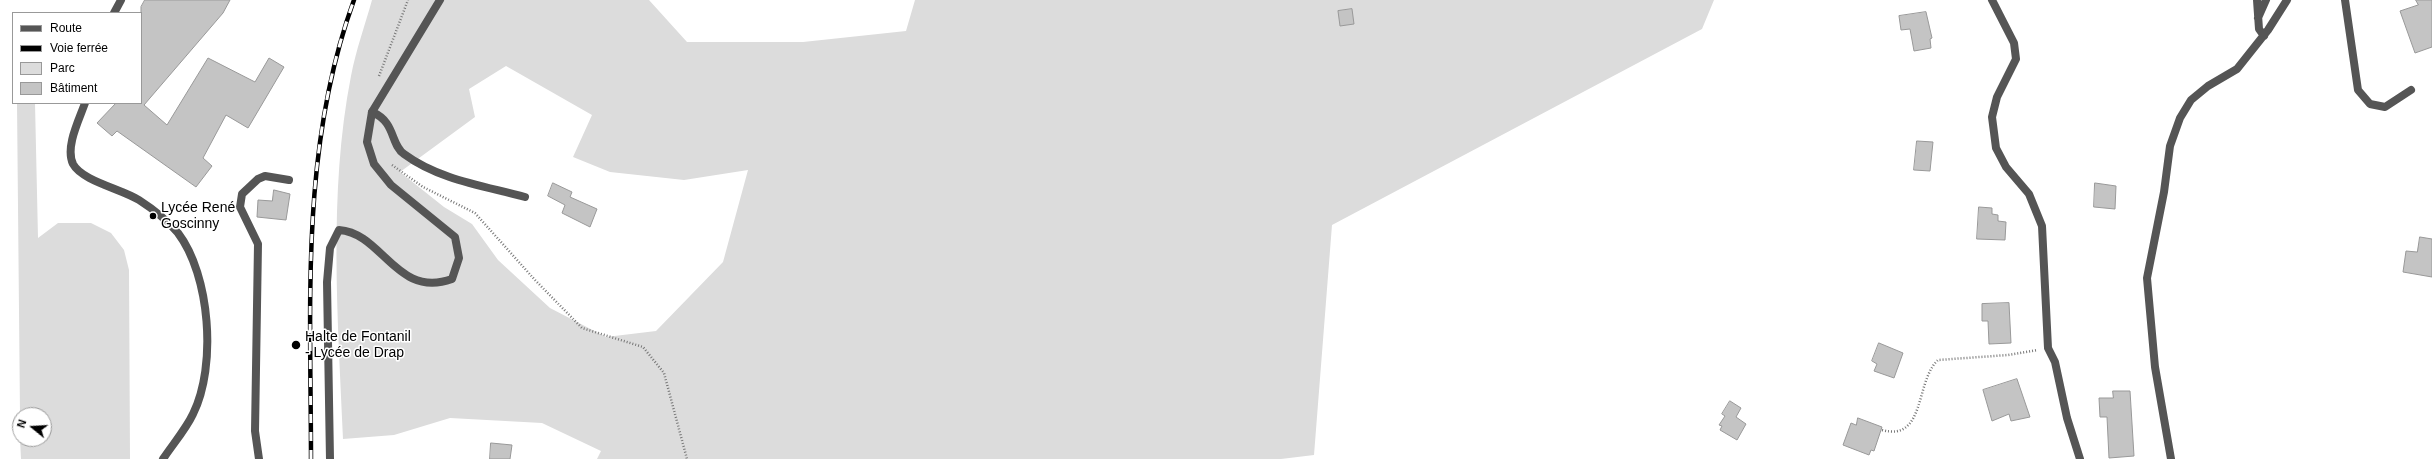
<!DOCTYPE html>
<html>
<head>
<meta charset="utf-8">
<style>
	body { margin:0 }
	#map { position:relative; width:2432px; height:459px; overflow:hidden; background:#fff; font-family:Helvetica,sans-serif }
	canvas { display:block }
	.legend { position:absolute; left:12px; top:12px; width:130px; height:92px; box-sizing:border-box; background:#fff; border:1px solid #999; margin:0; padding:5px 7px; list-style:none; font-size:12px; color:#000 }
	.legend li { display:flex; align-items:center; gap:8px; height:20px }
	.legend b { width:20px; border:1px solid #999 }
	.north { position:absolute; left:12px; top:407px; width:40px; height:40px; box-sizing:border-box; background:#fff; border:1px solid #999; border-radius:50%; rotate:288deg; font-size:11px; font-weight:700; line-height:16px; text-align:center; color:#000 }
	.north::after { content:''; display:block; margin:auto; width:14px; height:18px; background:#000; clip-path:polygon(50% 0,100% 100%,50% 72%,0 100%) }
</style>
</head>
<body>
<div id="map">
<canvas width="2432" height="459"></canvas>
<ul class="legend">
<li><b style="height:5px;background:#555"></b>Route</li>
<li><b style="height:5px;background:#000"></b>Voie ferrée</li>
<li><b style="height:11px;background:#dcdcdc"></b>Parc</li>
<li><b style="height:11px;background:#c4c4c4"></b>Bâtiment</li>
</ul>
<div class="north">N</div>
</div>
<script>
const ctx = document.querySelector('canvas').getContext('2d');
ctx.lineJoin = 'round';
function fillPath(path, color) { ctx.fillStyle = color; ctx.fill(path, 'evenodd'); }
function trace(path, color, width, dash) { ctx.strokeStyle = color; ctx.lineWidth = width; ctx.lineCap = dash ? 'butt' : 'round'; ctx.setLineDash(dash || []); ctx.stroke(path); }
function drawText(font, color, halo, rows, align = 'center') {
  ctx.font = font + ' Helvetica,sans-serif'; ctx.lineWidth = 3; ctx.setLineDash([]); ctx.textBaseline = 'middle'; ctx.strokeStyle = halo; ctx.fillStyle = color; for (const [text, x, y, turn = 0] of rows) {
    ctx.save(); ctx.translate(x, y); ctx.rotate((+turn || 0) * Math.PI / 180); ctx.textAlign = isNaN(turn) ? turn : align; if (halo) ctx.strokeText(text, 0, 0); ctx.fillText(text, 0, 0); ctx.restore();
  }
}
fillPath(new Path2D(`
	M 372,0 L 649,0 L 687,42 L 803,42 L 906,31 L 915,0 L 1714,0 L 1702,29 L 1332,225 L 1314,455 L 1281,459 L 597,459 L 601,451 L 542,423 L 450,418 L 394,435 L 343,439 C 338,320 328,193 351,76 C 356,50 365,25 372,0 ZM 506,66 L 592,115 L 573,157 L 610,172 L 684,180 L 748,170 L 723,262 L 656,331 L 606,337 L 550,308 L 498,260 L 472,224 L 444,207 L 400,172 L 475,117 L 469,89 Z
	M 17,103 L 35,103 L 38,238 L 58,223 L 91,223 L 111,233 L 124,250 L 129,270 L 130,459 L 21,459 L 20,439 L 44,439 L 44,415 L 20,415 Z`), '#dcdcdc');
const building = new Path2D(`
	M 145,0 L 230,0 L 223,13 L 144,105 L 167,125 L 208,58 L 255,82 L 269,58 L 284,67 L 248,128 L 226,115 L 203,158 L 212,166 L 196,187 L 117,131 L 112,136 L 97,123 L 116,103 L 141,103 L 141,7 Z
	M 2416,0 L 2432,0 L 2432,47 L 2415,53 L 2400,11 L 2418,5 Z
	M 1352,9 L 1354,24 L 1340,26 L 1338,11 Z
	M 1926,12 L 1932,38 L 1930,39 L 1931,48 L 1914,51 L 1910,29 L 1901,30 L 1899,16 Z
	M 1917,141 L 1933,142 L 1930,171 L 1914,170 Z
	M 553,183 L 572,192 L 570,197 L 597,209 L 590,227 L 562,213 L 565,205 L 548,196 Z
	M 2095,183 L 2116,186 L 2115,209 L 2094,207 Z
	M 274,190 L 290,194 L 286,220 L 257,217 L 258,200 L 272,201 Z
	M 1979,207 L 1992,208 L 1992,214 L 1998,215 L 1998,221 L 2006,222 L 2005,240 L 1977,239 Z
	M 2420,237 L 2432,239 L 2432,277 L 2403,272 L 2406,251 L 2417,252 Z
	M 2009,303 L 2011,343 L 1989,344 L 1988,321 L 1982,321 L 1982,304 Z
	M 1879,343 L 1903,353 L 1894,378 L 1874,371 L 1877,364 L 1872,361 Z
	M 2017,379 L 2030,417 L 2011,421 L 2009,414 L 1992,421 L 1983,390 Z
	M 2113,391 L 2130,391 L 2134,456 L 2109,458 L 2107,417 L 2100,417 L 2099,398 L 2113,398 Z
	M 1730,401 L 1741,408 L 1736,417 L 1746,424 L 1737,440 L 1720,430 L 1722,426 L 1719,425 L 1725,416 L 1722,414 Z
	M 1858,418 L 1882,427 L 1874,451 L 1871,450 L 1869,455 L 1843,445 L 1851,423 L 1856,425 Z
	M 491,443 L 512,445 L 510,459 L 490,459 Z`);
fillPath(building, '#c4c4c4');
trace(building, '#999', 1);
trace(new Path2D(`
	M 379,76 L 408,0
	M 392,165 L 423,187 L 475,213 L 535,280 L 582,328 L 643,347 L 664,373 L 687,459
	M 1882,430 C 1926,442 1915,381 1938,360 L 2008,355 L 2038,350`), '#777', 2.5, [1, 2]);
trace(new Path2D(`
	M 1992,0 L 2014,43 L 2016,59 L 1997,97 L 1992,117 L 1996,148 L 2006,167 L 2029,194 L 2042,226 L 2048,348 L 2055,362 L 2067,418 L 2080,459
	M 2257,0 L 2259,29 L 2264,36
	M 2345,0 L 2358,90 L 2370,104 L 2385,107 L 2411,90
	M 114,13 L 121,0
	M 2258,18 L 2266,0
	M 85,103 C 79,120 65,147 73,164 C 82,181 122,189 139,200 C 153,209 167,220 178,233 C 210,275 217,366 193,414 C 186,429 173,444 163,459
	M 372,112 C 396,122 390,144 404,154 C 439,180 485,186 525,197
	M 2171,459 L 2155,367 L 2147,278 L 2164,192 L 2170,146 L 2180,118 L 2191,100 L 2208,86 L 2237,69 L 2268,30 L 2287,0`), '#555', 8);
trace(new Path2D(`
	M 259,459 L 255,431 L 258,244 L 240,207 L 242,194 L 258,179 L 265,176 L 289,180
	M 330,459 L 327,282 L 330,248 L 339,230 C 383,233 396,299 452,279 L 459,258 L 455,237 L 391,185 L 374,164 L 367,142 L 372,112 L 440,0`), '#555', 8);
const rail = new Path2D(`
	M 311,459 C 311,305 300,148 354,0`);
trace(rail, '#000', 4.5);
trace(rail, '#fff', 3, [9]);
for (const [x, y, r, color] of [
	[153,216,4,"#000"],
	[296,345,5,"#000"]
]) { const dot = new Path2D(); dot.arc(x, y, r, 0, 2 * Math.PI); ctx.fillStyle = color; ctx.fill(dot); trace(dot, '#fff', 1.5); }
drawText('14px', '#000', '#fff', [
	["Lycée René",161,208],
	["Goscinny",161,224],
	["Halte de Fontanil",305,337],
	["- Lycée de Drap",305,353]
], 'left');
</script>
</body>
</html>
